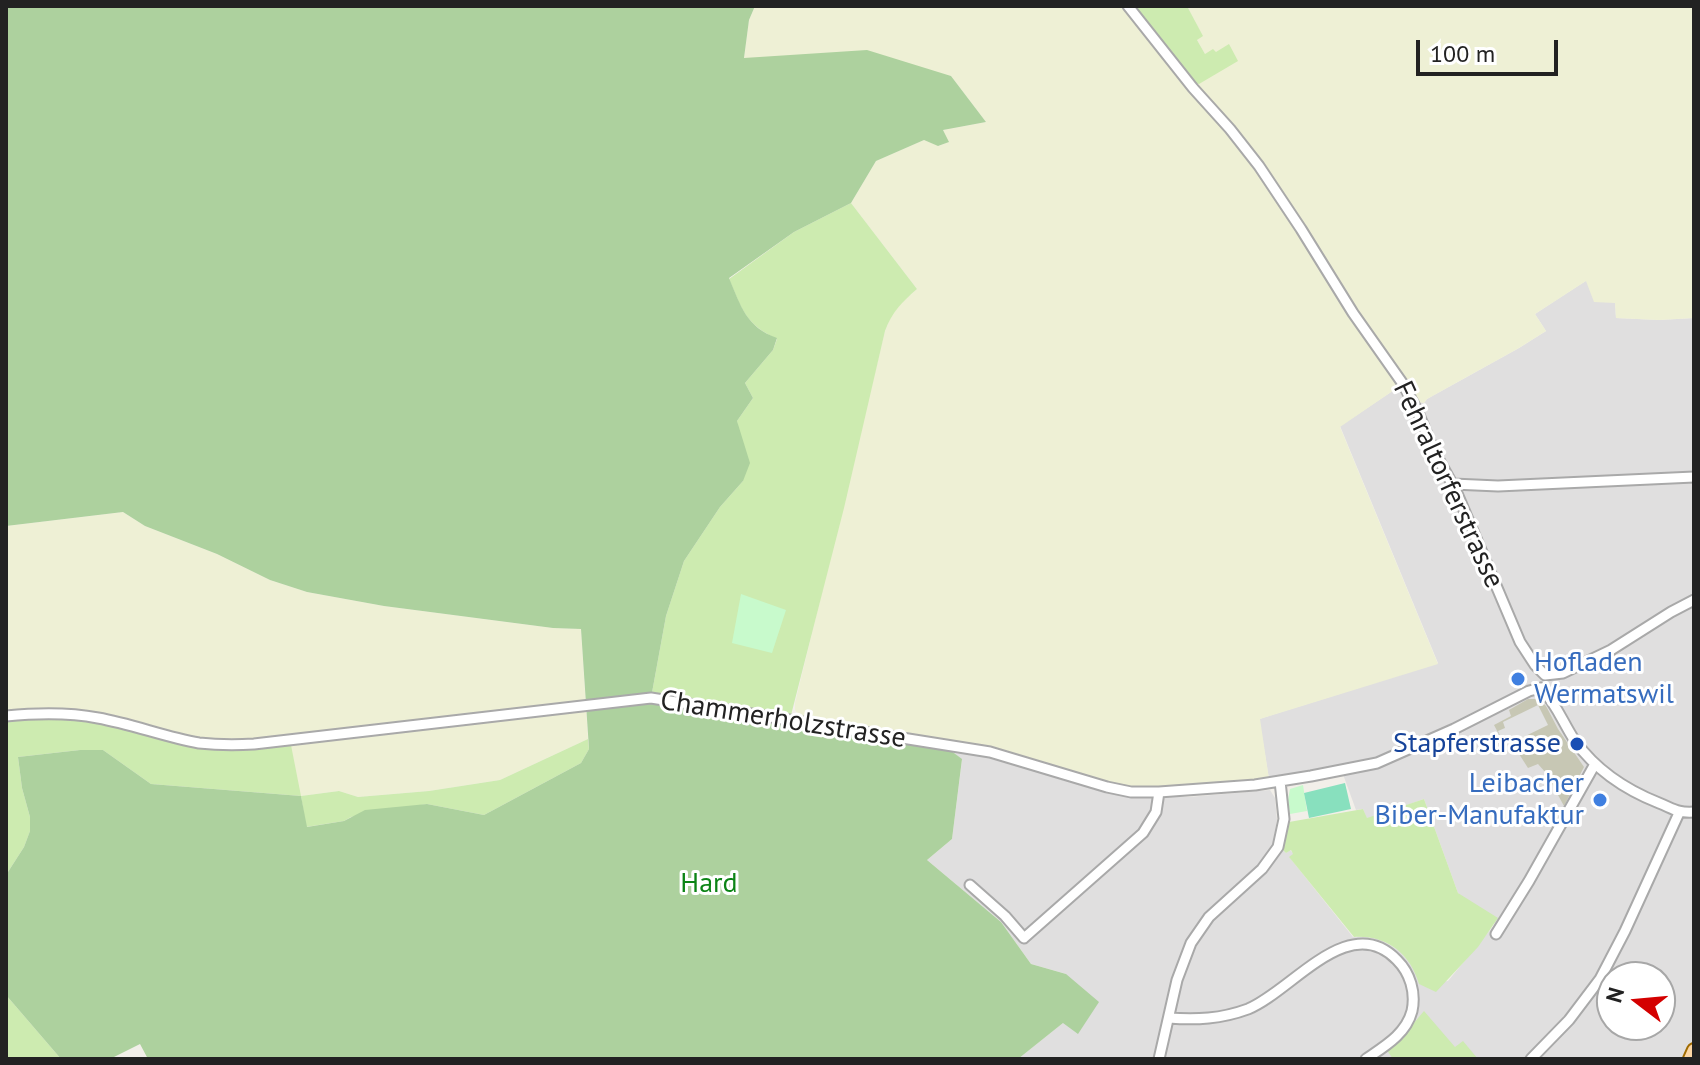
<!DOCTYPE html>
<html>
<head>
<meta charset="utf-8">
<style>
	body { margin:0 }
	#map { position:relative; width:1700px; height:1065px; overflow:hidden; background:#f2efe9; font-family:"PT Sans",sans-serif }
	canvas { display:block }
	.frame { position:absolute; inset:0; border:8px solid #222; pointer-events:none }
	.north { position:absolute; left:1596px; top:961px; width:80px; height:80px; box-sizing:border-box; background:#fff; border:2px solid #a7a7a7; border-radius:50%; rotate:286deg; font-size:22px; font-weight:700; line-height:32px; text-align:center; color:#222 }
	.north::after { content:''; display:block; margin:auto; width:28px; height:36px; background:#d40000; clip-path:polygon(50% 0,100% 100%,50% 72%,0 100%) }
	.scale { position:absolute; left:1416px; top:40px; width:142px; height:36px; box-sizing:border-box; border:4px solid #222; border-top:0; padding-left:10px; font-size:24px; line-height:28px; white-space:nowrap; color:#222; -webkit-text-stroke:6px #fff; paint-order:stroke }
</style>
</head>
<body>
<div id="map">
<canvas width="1700" height="1065"></canvas>
<div class="frame"></div>
<div class="north">N</div>
<div class="scale">100 m</div>
</div>
<script>
const ctx = document.querySelector('canvas').getContext('2d');
ctx.lineJoin = 'round';
function fillPath(path, color) { ctx.fillStyle = color; ctx.fill(path, 'evenodd'); }
function trace(path, color, width, dash) { ctx.strokeStyle = color; ctx.lineWidth = width; ctx.lineCap = dash ? 'butt' : 'round'; ctx.setLineDash(dash || []); ctx.stroke(path); }
function drawText(font, color, halo, rows, align = 'center') {
  ctx.font = font + ' "PT Sans",sans-serif'; ctx.lineWidth = 6; ctx.setLineDash([]); ctx.textBaseline = 'middle'; ctx.strokeStyle = halo; ctx.fillStyle = color; for (const [text, x, y, turn = 0] of rows) {
    ctx.save(); ctx.translate(x, y); ctx.rotate((+turn || 0) * Math.PI / 180); ctx.textAlign = isNaN(turn) ? turn : align; if (halo) ctx.strokeText(text, 0, 0); ctx.fillText(text, 0, 0); ctx.restore();
  }
}
fillPath(new Path2D(`
	M 1587,280 L 1615,302 L 1616,318 L 1659,320 L 1694,318 L 1694,1059 L 1018,1059 L 1063,1023 L 1066,974 L 1031,964 L 1001,922 L 927,860 L 952,839 L 962,760 L 954,753 L 987,756 L 1118,794 L 1143,797 L 1189,797 L 1270,790 L 1275,798 L 1277,820 L 1274,838 L 1286,853 L 1290,850 L 1294,854 L 1290,858 L 1353,937 L 1366,936 L 1380,939 L 1400,951 L 1414,968 L 1420,984 L 1448,981 L 1495,924 L 1458,893 L 1424,799 L 1367,819 L 1363,809 L 1356,810 L 1340,766 L 1269,779 L 1259,719 L 1438,663 L 1340,426 L 1400,386 L 1410,405 L 1418,402 L 1424,403 L 1427,399 L 1519,348 L 1546,331 L 1535,314 ZM 1612,977 L 1660,977 L 1660,1025 L 1612,1025 Z`), '#e0dfdf');
fillPath(new Path2D(`
	M 1528,699 L 1539,699 L 1546,706 L 1558,729 L 1584,767 L 1564,806 L 1546,773 L 1538,764 L 1528,768 L 1512,743 L 1505,746 L 1494,725 L 1511,716 L 1509,710 Z`), '#c7c7b4');
fillPath(new Path2D(`
	M 755,6 L 1128,6 L 1230,129 L 1400,386 L 1340,427 L 1438,664 L 1260,719 L 1269,779 L 1218,784 L 1146,789 L 1118,785 L 1083,776 L 1004,750 L 799,716 L 795,710 L 795,703 L 885,331 L 891,316 L 901,303 L 917,289 L 851,203 L 876,161 L 924,140 L 939,146 L 948,142 L 943,130 L 986,122 L 951,76 L 744,58 L 749,20 Z
	M 1187,6 L 1694,6 L 1694,318 L 1659,320 L 1616,318 L 1615,303 L 1594,302 L 1586,281 L 1535,314 L 1546,331 L 1519,348 L 1427,399 L 1424,403 L 1418,402 L 1280,190 L 1194,83 L 1215,52 L 1205,54 L 1197,40 L 1202,35 Z
	M 123,512 L 145,526 L 217,554 L 270,580 L 307,592 L 384,606 L 553,628 L 581,629 L 588,739 L 500,780 L 429,791 L 358,797 L 339,791 L 301,796 L 230,746 L 6,716 L 6,526 Z`), '#eef0d5');
fillPath(new Path2D(`
	M 1133,6 L 1187,6 L 1203,36 L 1197,40 L 1205,54 L 1213,49 L 1216,52 L 1229,44 L 1238,61 L 1199,84 L 1194,83 Z
	M 851,203 L 917,289 C 902,302 892,312 885,331 L 844,508 L 790,719 L 651,698 L 666,616 L 684,561 L 720,507 L 743,481 L 737,421 L 753,398 L 745,383 L 773,350 L 777,339 C 745,324 742,309 729,279 L 794,232 Z
	M 51,713 L 196,742 L 290,740 L 301,796 L 339,791 L 358,797 L 429,791 L 500,780 L 588,739 L 589,749 L 581,763 L 484,815 L 427,804 L 351,817 L 344,821 L 306,827 L 301,796 L 151,784 L 103,750 L 80,750 L 18,757 L 22,788 L 30,817 L 30,831 L 24,847 L 6,875 L 6,716 Z
	M 1424,799 L 1458,893 L 1498,918 L 1478,947 L 1436,992 L 1419,984 C 1410,953 1386,935 1354,937 L 1289,857 L 1293,854 L 1291,850 L 1286,853 L 1282,849 L 1289,822 L 1363,809 L 1367,818 Z
	M 6,995 L 61,1059 L 6,1059 Z
	M 1424,1011 L 1455,1047 L 1463,1041 L 1478,1059 L 1393,1059 L 1386,1049 L 1407,1031 Z`), '#cdebb0');
fillPath(new Path2D(`
	M 6,6 L 755,6 L 749,20 L 744,58 L 867,50 L 951,76 L 986,122 L 943,130 L 949,142 L 938,146 L 924,140 L 876,161 L 851,203 L 794,232 L 729,278 C 741,306 746,327 777,338 L 773,350 L 745,383 L 753,398 L 737,421 L 750,463 L 743,481 L 720,507 L 684,561 L 666,616 L 651,698 L 942,744 L 962,759 L 952,839 L 927,860 L 1001,922 L 1031,964 L 1066,974 L 1099,1002 L 1078,1034 L 1063,1023 L 1018,1059 L 148,1059 L 140,1044 L 110,1059 L 61,1059 L 6,995 L 6,875 L 24,847 L 30,831 L 30,817 L 22,788 L 18,757 L 80,750 L 103,750 L 151,784 L 301,796 L 307,827 L 344,821 L 365,810 L 427,804 L 484,815 L 581,763 L 589,749 L 581,629 L 553,628 L 384,606 L 307,592 L 270,580 L 217,554 L 145,526 L 123,512 L 6,526 Z`), '#add19e');
fillPath(new Path2D(`
	M 741,594 L 786,610 L 772,653 L 732,643 Z
	M 1303,785 L 1307,811 L 1290,814 L 1288,800 L 1290,789 Z`), '#c8facc');
fillPath(new Path2D(`
	M 1345,783 L 1351,809 L 1309,818 L 1304,793 Z`), '#88e0be');
fillPath(new Path2D(`
	M 1538,705 L 1548,725 L 1505,746 L 1498,731 L 1505,728 L 1503,722 Z`), '#e2e2e2');
const minor = new Path2D(`
	M 1128,6 L 1193,88 L 1230,129 L 1259,166 L 1301,229 L 1353,313 L 1403,384 L 1417,410 L 1434,451 L 1456,491 L 1520,642 L 1535,665 L 1545,675
	M 1453,484 L 1498,486 L 1694,477
	M 1545,675 L 1563,673 L 1611,650 L 1671,612 L 1694,600
	M 1541,688 C 1556,703 1563,723 1575,741 C 1596,770 1626,790 1659,803 C 1674,809 1677,813 1694,812
	M 6,716 C 37,713 67,712 98,718 C 132,724 165,737 199,743 C 218,745 236,745 254,744 L 651,698 L 990,752 L 1107,787 L 1131,792 L 1159,792 L 1255,785 L 1311,776 L 1377,763 L 1454,729 L 1529,691 L 1541,688
	M 970,885 L 1005,916 L 1024,938 L 1143,833 L 1156,812 L 1159,792
	M 1496,934 L 1529,881 L 1595,764
	M 1169,1018 C 1196,1020 1221,1019 1248,1009 C 1292,991 1349,910 1397,960 C 1410,973 1416,992 1412,1011 C 1406,1034 1385,1046 1366,1059
	M 1159,1059 L 1177,980 L 1191,943 L 1209,917 L 1262,869 L 1278,847 L 1284,819 L 1280,781
	M 1531,1059 L 1569,1020 L 1600,979 L 1625,931 L 1679,813`);
const major = new Path2D(`
	M 1690,1059 L 1694,1050`);
trace(minor, '#a9a9a9', 13);
trace(major, '#a06b00', 16);
trace(minor, '#fff', 9);
trace(major, '#fcd6a4', 12);
for (const [x, y, r, color] of [
	[1518,679,8,"#3f7fe0"],
	[1577,744,8,"#1a4fb4"],
	[1600,800,8,"#3f7fe0"]
]) { const dot = new Path2D(); dot.arc(x, y, r, 0, 2 * Math.PI); ctx.fillStyle = color; ctx.fill(dot); trace(dot, '#fff', 3); }
drawText('28px', '#222', '#fff', [
	["Fehraltorferstrasse",1448,485,65],
	["Chammerholzstrasse",783,720,9]
]);
drawText('28px', '#366cbe', '#fff', [
	["Hofladen",1534,663],
	["Wermatswil",1534,695],
	["Leibacher",1584,784,"right"],
	["Biber-Manufaktur",1584,816,"right"]
], 'left');
drawText('28px', '#164399', '#fff', [
	["Stapferstrasse",1561,744]
], 'right');
drawText('28px', '#0c8416', '#fff', [
	["Hard",709,884]
]);
</script>
</body>
</html>
